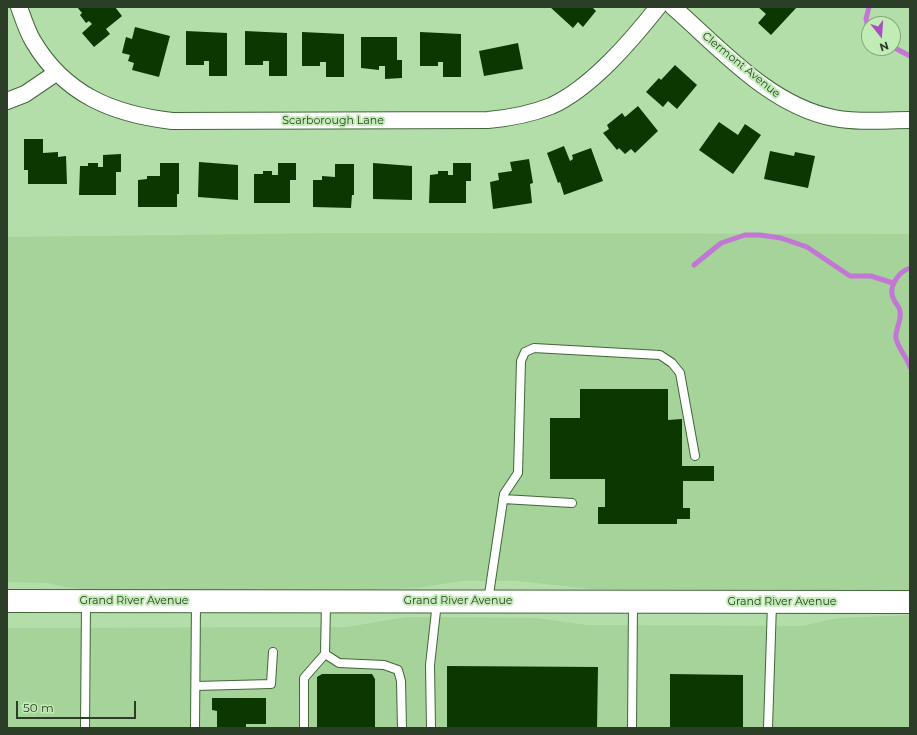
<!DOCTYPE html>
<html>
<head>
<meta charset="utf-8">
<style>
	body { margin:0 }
	#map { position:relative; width:917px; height:735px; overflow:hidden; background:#b4dea9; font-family:Montserrat,sans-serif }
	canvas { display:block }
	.frame { position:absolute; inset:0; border:8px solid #2c3d28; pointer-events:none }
	.north { position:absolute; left:861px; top:16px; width:40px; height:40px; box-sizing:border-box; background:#c1ecb6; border:1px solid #85a67d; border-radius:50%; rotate:163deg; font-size:11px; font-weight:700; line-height:16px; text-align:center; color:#2c3d28 }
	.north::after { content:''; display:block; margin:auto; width:14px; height:18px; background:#a850bd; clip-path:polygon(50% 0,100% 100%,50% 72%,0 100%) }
	.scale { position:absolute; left:16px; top:701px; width:120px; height:18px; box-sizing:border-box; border:2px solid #2c3d28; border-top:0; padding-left:5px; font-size:12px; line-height:14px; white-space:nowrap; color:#2c3d28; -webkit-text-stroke:3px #c1ecb6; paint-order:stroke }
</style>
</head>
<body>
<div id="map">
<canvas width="917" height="735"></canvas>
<div class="frame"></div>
<div class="north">N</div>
<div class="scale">50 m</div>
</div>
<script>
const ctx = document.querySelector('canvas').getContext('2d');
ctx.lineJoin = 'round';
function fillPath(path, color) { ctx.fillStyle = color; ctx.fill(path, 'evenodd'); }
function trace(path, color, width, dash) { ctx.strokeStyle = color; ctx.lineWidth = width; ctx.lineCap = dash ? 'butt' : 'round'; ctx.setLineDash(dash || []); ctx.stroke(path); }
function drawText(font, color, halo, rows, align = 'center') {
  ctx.font = font + ' Montserrat,sans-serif'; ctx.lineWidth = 4; ctx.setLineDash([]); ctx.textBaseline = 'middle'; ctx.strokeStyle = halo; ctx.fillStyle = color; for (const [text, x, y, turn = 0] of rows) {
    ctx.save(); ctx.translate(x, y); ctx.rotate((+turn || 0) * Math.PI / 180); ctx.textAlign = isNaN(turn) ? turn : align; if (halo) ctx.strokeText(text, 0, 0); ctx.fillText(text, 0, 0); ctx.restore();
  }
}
fillPath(new Path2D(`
	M 342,233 L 910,234 L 910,590 L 593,589 L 517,581 L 463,581 L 415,588 L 346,590 L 99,591 L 64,587 L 48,583 L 7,582 L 7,237 Z
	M 910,615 L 910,728 L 7,728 L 7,628 L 347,627 L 406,617 L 537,618 L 587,625 L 802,626 L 838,618 Z`), '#a5d399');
trace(new Path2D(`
	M 869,7 L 866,19 L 869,31
	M 893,47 L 910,56
	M 694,265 L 721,243 L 745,235 L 760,235 L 781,238 L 807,247 L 850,276 L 871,276 L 893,283
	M 910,268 C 898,272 887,288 894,300 C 896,304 899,306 900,311 C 902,321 895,329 896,338 C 898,349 907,357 910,367`), '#c276d5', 5);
fillPath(new Path2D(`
	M 77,7 L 115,7 L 122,16 L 106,29 L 110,34 L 94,47 L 82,33 L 92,24 L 89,21 L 86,23 L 80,15 L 82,13 Z
	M 550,7 L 592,7 L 596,11 L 583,27 L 578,22 L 573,28 Z
	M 758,7 L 797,7 L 771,35 L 758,23 L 766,14 Z
	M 135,27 L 170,36 L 159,77 L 132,70 L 134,63 L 128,61 L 130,55 L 122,53 L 126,37 L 132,39 Z
	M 186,31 L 227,33 L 227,76 L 209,76 L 209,61 L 204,61 L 204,65 L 186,65 Z
	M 245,31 L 287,33 L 287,76 L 269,76 L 269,61 L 263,61 L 263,65 L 245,65 Z
	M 302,32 L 344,34 L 344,77 L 326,77 L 326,62 L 320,62 L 320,66 L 302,66 Z
	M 420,32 L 461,34 L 461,77 L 443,77 L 443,62 L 438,62 L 438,66 L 420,66 Z
	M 361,37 L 397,37 L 397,60 L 402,60 L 402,78 L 385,79 L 385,66 L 379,66 L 379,70 L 361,68 Z
	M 518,43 L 523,69 L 484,76 L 479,51 Z
	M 675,65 L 697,85 L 677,109 L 668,101 L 663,107 L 646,92 L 659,78 L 661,80 Z
	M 638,106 L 658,131 L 635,153 L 631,149 L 625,154 L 619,148 L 617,150 L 603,133 L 609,129 L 607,125 L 622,113 L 625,117 Z
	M 719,122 L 738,135 L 745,124 L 761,135 L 733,174 L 699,150 Z
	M 24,139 L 43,139 L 43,153 L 58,152 L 58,157 L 66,156 L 67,184 L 28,184 L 28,170 L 24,170 Z
	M 564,146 L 570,161 L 573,159 L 572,155 L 591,148 L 603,181 L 564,195 L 560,182 L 558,183 L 547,153 Z
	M 770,151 L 794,156 L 795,152 L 815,156 L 808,188 L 764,179 Z
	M 121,154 L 121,172 L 116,172 L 116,195 L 79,195 L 80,166 L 88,166 L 88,163 L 98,163 L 98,167 L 103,167 L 103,155 Z
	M 529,159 L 533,183 L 530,184 L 532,203 L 493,209 L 490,182 L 499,180 L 498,173 L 512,171 L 510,162 Z
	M 199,162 L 238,165 L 238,200 L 198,197 Z
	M 160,163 L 179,163 L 179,194 L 177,194 L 177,207 L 138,207 L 138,180 L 147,179 L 147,176 L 160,176 Z
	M 278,163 L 296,163 L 296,180 L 290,180 L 290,203 L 254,203 L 254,174 L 263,174 L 263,171 L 272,171 L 272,175 L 278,175 Z
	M 373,163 L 412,166 L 412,200 L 373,199 Z
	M 453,163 L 471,163 L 471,181 L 466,181 L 466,203 L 429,203 L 430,175 L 438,174 L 438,171 L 448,171 L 448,175 L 453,175 Z
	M 335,164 L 354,164 L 354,195 L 352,195 L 351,208 L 313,207 L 313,180 L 322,180 L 322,176 L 335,177 Z
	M 580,389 L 668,389 L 668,420 L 682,419 L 682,466 L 714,466 L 714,481 L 683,481 L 683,508 L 690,508 L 690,519 L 677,519 L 677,524 L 598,524 L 598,507 L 605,507 L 605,479 L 550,479 L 550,418 L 580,418 Z
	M 447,666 L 598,667 L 597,728 L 447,728 Z
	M 322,674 L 372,674 L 375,679 L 375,728 L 317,728 L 317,677 Z
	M 670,674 L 743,675 L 743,728 L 670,728 Z
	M 212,698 L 266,698 L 266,724 L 246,724 L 246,728 L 217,728 L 217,711 L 212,710 Z`), '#0d3701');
const lane = new Path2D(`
	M 503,499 L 572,503
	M 488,601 L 504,494 L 518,473 L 521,361 L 525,352 L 534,348 L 660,355 L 672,363 L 680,373 L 695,456
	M 325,654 L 339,663 L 384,665 L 398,670 L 401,681 L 402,728
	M 196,686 L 271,684 L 273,652
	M 85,728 L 86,603
	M 195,728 L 196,602
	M 304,728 L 304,678 L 325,654 L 326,603
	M 431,728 L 430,665 L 437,602
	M 632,728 L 633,603
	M 768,728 L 772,603`);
const street = new Path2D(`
	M 19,7 C 23,18 27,31 33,41 C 65,95 113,114 172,121 L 488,120 C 510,118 531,114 551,106 C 591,88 631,41 658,7
	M 673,7 C 720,48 770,106 834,118 C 859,123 885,120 910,120
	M 7,101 L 25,94 L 56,73`);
const secondary = new Path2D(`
	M 7,601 L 910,602`);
trace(lane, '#416737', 10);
trace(street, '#416737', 18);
trace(secondary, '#416737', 24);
trace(lane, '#fff', 8);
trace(street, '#fff', 16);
trace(secondary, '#fff', 22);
drawText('11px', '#2c3d28', '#c1ecb6', [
	["Clermont Avenue",741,65,39],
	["Scarborough Lane",333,121],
	["Grand River Avenue",134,601],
	["Grand River Avenue",458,601],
	["Grand River Avenue",782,602]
]);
</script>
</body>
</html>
